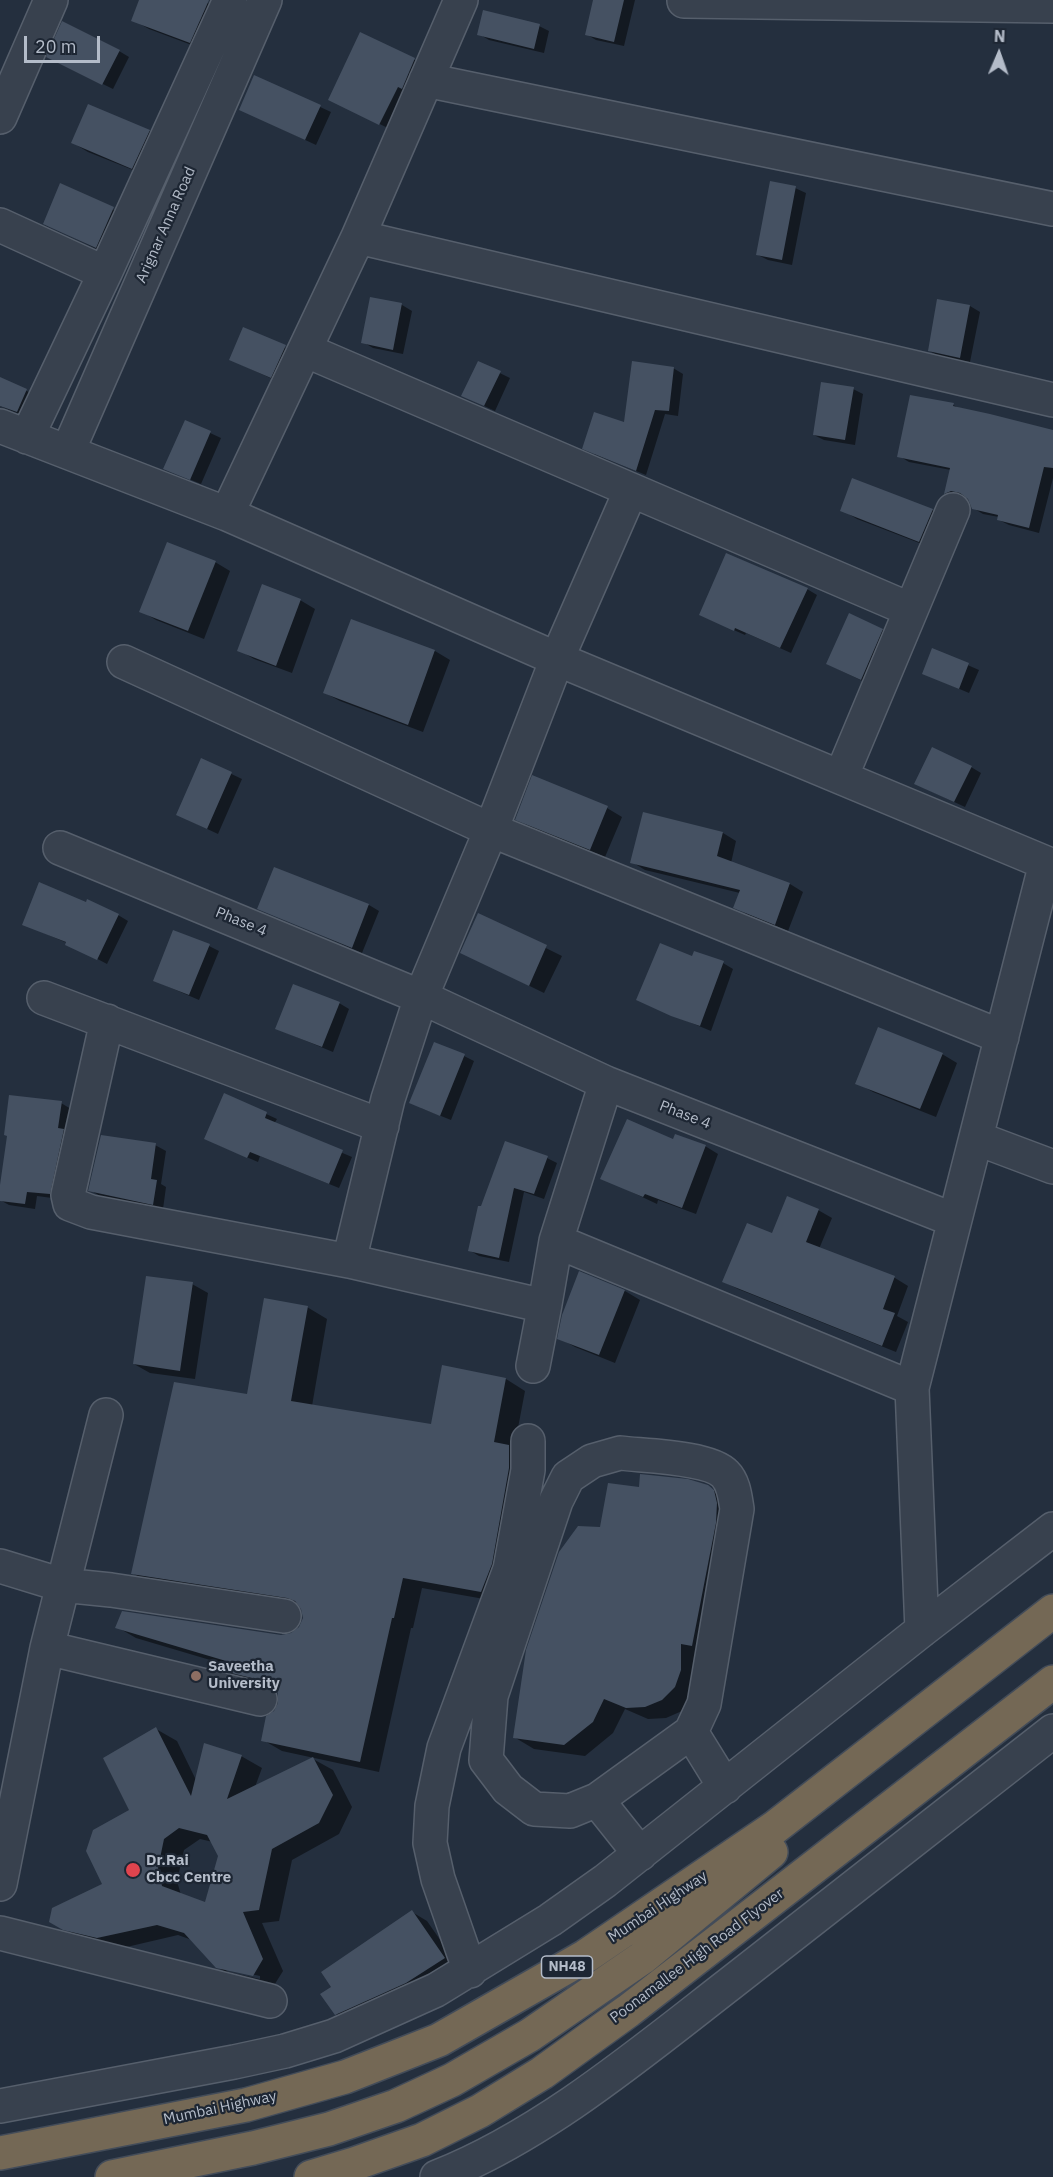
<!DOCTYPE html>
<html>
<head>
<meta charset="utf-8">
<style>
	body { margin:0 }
	#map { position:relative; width:1053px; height:2177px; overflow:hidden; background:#242f3e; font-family:"IBM Plex Sans",sans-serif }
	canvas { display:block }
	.north { position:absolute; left:969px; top:24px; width:60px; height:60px; -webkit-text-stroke:4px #1d2633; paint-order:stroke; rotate:2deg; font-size:16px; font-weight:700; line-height:24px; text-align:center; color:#b4bcc9 }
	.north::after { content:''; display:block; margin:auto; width:21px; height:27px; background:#b4bcc9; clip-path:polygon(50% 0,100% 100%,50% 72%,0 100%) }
	.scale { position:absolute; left:24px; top:36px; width:76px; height:27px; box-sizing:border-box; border:3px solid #b4bcc9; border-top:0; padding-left:8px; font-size:18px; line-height:21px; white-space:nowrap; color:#b4bcc9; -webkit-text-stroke:4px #1d2633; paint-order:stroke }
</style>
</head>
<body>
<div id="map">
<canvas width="1053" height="2177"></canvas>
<div class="north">N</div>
<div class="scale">20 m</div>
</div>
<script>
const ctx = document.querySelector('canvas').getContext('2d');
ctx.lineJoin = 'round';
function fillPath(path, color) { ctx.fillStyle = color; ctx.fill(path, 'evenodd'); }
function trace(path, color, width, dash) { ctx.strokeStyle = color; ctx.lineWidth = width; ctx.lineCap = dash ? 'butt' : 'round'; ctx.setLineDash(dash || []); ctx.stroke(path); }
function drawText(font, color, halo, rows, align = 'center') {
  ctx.font = font + ' "IBM Plex Sans",sans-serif'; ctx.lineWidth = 4.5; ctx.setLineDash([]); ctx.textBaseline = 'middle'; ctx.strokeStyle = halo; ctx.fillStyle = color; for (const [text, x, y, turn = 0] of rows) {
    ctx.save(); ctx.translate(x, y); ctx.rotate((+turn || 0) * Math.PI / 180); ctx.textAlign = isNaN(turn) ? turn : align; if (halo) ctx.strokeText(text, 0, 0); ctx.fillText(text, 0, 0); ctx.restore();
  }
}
fillPath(new Path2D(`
	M 141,0 L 202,0 L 223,11 L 205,50 L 149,29 L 133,20 Z
	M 594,0 L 635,0 L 624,46 L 596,40 L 586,34 Z
	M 539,26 L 549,31 L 544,53 L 489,40 L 479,34 Z
	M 361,34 L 425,65 L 390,129 L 340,105 Z
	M 119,51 L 129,57 L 113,89 L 58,62 Z
	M 255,77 L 331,112 L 316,145 L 241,110 Z
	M 149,131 L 165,140 L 148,176 L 88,152 L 73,143 Z
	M 61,185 L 129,217 L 111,256 L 44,223 Z
	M 795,188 L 806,193 L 792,265 L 768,260 L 758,255 Z
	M 372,298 L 402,305 L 412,311 L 403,354 L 373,348 L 363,342 Z
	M 970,306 L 980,312 L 970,362 L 940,357 L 930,351 Z
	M 244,329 L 295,352 L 281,383 L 231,360 Z
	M 479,363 L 510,378 L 495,411 L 463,396 Z
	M 673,368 L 683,374 L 678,416 L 665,414 L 646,475 L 594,454 L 626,424 Z
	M 0,378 L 37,396 L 27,417 L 0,406 Z
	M 853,389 L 863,394 L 855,445 L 824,440 L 814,435 Z
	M 953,405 L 961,409 L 1053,432 L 1053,478 L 1039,533 L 1009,525 L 999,520 L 999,517 L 983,514 L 973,508 L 968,497 L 962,496 L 955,499 L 945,494 L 951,470 L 909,462 L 899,456 Z
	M 186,422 L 221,438 L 201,484 L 165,469 Z
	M 853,480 L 932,510 L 948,519 L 935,549 L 857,519 L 842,510 Z
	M 215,562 L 230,571 L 204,639 L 156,620 L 141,611 Z
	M 807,589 L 817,595 L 791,653 L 746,633 L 745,635 L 700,615 Z
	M 300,600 L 315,609 L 292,673 L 254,659 L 239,650 Z
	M 352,620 L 435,651 L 450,660 L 423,732 L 340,701 L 325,693 Z
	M 882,630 L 892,636 L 871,685 L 827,664 Z
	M 933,650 L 979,670 L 969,693 L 924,674 Z
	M 202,760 L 242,779 L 218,834 L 188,820 Z
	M 971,767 L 981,773 L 965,807 L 926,789 Z
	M 607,808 L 622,817 L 605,857 L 532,828 L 517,819 Z
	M 644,814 L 723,833 L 736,841 L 731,863 L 790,884 L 803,892 L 788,931 L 748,915 L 735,907 L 740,893 L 645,870 L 632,862 Z
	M 369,905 L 379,911 L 362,953 L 259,908 Z
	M 118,915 L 128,921 L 107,964 L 67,943 L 23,924 Z
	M 479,915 L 562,956 L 544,993 L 462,953 Z
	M 209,946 L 219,951 L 199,1000 L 155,981 Z
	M 693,958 L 723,963 L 733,969 L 711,1031 L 648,1005 Z
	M 339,1003 L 349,1009 L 333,1052 L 277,1029 Z
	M 942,1054 L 957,1063 L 936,1117 L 873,1092 L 857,1083 Z
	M 464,1056 L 474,1061 L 451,1120 L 421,1108 Z
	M 225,1095 L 277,1119 L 274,1124 L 352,1157 L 339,1188 L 260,1156 L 258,1162 L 216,1144 Z
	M 61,1103 L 71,1109 L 60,1199 L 37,1196 L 35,1209 L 9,1205 L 0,1200 L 0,1195 Z
	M 674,1141 L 705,1146 L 718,1154 L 696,1214 L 658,1200 L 657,1204 L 602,1178 Z
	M 155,1145 L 166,1151 L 161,1184 L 166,1187 L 163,1209 L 100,1196 L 90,1190 Z
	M 547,1158 L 557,1163 L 544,1199 L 524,1192 L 509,1262 L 479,1256 L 469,1250 L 482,1208 Z
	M 818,1210 L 832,1218 L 819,1249 L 895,1278 L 908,1286 L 897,1316 L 908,1322 L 896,1352 L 738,1289 L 724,1282 L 772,1235 Z
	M 580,1273 L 625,1291 L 640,1300 L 615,1363 L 575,1347 L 559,1338 Z
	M 192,1284 L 208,1293 L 195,1379 L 150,1373 L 134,1364 Z
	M 307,1307 L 327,1319 L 312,1406 L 432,1425 L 444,1367 L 506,1379 L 525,1391 L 514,1449 L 501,1602 L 422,1588 L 413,1628 L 411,1628 L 379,1772 L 282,1751 L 263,1740 L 280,1703 L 279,1693 L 277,1689 L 244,1681 L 225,1670 L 227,1665 L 136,1638 L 117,1627 L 281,1636 L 292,1635 L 300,1628 L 304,1618 L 302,1607 L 152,1584 L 132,1573 Z
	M 640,1488 L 712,1489 L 732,1501 L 695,1698 L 682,1711 L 666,1718 L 648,1719 L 625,1709 L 613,1733 L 585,1756 L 534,1749 L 514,1737 L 602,1529 Z
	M 156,1729 L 177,1741 L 196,1780 L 241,1756 L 262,1768 L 255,1787 L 313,1759 L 333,1770 L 352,1807 L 339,1834 L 292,1860 L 279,1921 L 262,1923 L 283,1971 L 273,1987 L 238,1979 L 217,1967 L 192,1940 L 178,1935 L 118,1949 L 85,1940 L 50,1921 L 104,1885 ZM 200,1839 L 213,1842 L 219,1856 L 206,1904 L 181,1895 L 177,1881 L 184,1850 ZM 224,1968 L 260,1976 L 260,1979 L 228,1972 Z
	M 412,1912 L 427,1921 L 459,1967 L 352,2023 L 336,2014 L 333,1987 Z`), '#0007');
fillPath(new Path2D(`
	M 139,0 L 209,0 L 190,43 L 131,21 Z
	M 593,0 L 624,0 L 614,42 L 585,35 Z
	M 483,10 L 540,24 L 534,49 L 477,35 Z
	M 62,21 L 120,50 L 102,85 L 46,57 Z
	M 360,32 L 415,58 L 402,89 L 398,87 L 379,125 L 328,100 Z
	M 254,75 L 321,105 L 305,140 L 239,110 Z
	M 88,104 L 150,130 L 132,169 L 71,143 Z
	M 770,181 L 796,186 L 782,260 L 756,255 Z
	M 60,183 L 114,207 L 96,248 L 43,224 Z
	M 370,297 L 402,303 L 393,350 L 361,343 Z
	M 937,299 L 970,305 L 960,358 L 928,351 Z
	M 243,327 L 286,345 L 271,378 L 229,360 Z
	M 478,361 L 501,371 L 484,406 L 461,396 Z
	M 632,361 L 674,367 L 669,411 L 655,410 L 636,471 L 582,449 L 594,412 L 624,422 Z
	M 0,377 L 27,389 L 17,412 L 0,406 Z
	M 821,382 L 854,387 L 845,440 L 813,435 Z
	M 910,395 L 954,403 L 953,406 L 990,414 L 1053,430 L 1053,468 L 1044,467 L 1029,528 L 997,520 L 998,515 L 972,509 L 968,499 L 960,493 L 951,491 L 944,494 L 950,468 L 897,457 Z
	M 185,420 L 211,431 L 190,480 L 163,469 Z
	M 852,478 L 933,509 L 919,542 L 840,511 Z
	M 167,542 L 216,561 L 188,631 L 139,612 Z
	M 726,553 L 808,588 L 780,648 L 735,628 L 734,631 L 699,615 Z
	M 262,584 L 301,599 L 276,666 L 237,651 Z
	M 849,613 L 883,629 L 861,680 L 826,664 Z
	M 351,619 L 435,650 L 408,725 L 323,693 Z
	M 932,648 L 969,663 L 959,689 L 922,674 Z
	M 932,747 L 972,766 L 954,802 L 914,784 Z
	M 201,758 L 232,772 L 207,829 L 176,815 Z
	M 532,775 L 608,806 L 590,850 L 515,820 Z
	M 643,812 L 723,832 L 717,856 L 790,883 L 775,925 L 733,908 L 740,890 L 630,863 Z
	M 274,867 L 369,904 L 352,948 L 257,909 Z
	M 39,882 L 86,902 L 87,899 L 119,914 L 97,960 L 65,945 L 66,942 L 22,925 Z
	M 478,913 L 547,945 L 529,986 L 460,953 Z
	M 173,930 L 210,944 L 189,995 L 153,981 Z
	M 660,943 L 692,956 L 694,951 L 724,961 L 700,1026 L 671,1016 L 636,1000 Z
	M 293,984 L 340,1002 L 322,1047 L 275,1029 Z
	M 878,1027 L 943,1053 L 920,1109 L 855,1084 Z
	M 434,1042 L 465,1054 L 440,1116 L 409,1103 Z
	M 224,1093 L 267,1112 L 265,1118 L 343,1150 L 329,1184 L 250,1152 L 247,1158 L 204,1139 Z
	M 9,1095 L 62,1101 L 58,1128 L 64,1129 L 50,1194 L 27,1192 L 25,1204 L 0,1201 L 0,1185 L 7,1136 L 4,1135 Z
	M 627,1119 L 673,1139 L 675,1134 L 706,1145 L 682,1208 L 645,1194 L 643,1197 L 600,1179 Z
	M 101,1135 L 156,1143 L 151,1179 L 157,1180 L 153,1205 L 88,1191 Z
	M 505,1141 L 548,1156 L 534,1194 L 514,1188 L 499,1258 L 468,1251 L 478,1206 L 481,1206 Z
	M 787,1196 L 819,1209 L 806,1242 L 895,1276 L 883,1309 L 895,1313 L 882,1346 L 722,1282 L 747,1223 L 772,1233 Z
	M 579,1271 L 625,1290 L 599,1355 L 557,1339 L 562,1315 Z
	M 146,1276 L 193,1282 L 180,1371 L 133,1364 Z
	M 264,1298 L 308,1306 L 291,1401 L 431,1424 L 442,1365 L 506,1378 L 494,1442 L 509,1445 L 509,1468 L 492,1564 L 481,1592 L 403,1578 L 394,1618 L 392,1618 L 360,1762 L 261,1741 L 266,1716 L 274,1711 L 278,1703 L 278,1693 L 272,1685 L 264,1681 L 223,1671 L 226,1661 L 115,1628 L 122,1611 L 281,1635 L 291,1633 L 299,1627 L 303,1618 L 301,1609 L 295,1601 L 287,1598 L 131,1574 L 174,1382 L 247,1394 Z
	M 640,1474 L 688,1479 L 708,1485 L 714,1490 L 717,1503 L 716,1523 L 692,1646 L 681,1644 L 681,1670 L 675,1687 L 662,1700 L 645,1707 L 626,1708 L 604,1699 L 593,1722 L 564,1745 L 513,1738 L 526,1650 L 559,1552 L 578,1526 L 600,1527 L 608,1483 L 639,1487 Z
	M 156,1727 L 191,1796 L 204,1743 L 242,1755 L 227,1799 L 313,1757 L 333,1795 L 319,1823 L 272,1849 L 259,1910 L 243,1912 L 263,1959 L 253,1976 L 216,1968 L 184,1933 L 157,1925 L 97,1938 L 63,1930 L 49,1922 L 52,1908 L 102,1884 L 86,1851 L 93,1830 L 129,1810 L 103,1758 ZM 179,1828 L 207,1835 L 218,1856 L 205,1902 L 162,1886 L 158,1868 L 164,1839 Z
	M 412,1910 L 445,1958 L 406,1983 L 335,2015 L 320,1994 L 331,1987 L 321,1972 Z`), '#455162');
const minor = new Path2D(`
	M 684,1 L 1053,6
	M 426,80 L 1053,209
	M 0,117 L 51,0
	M 0,225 L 105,273
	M 358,237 L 461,0
	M 305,350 L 911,610
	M 0,426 L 227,514 L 557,659 L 1046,863 L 912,1388 L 922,1630
	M 27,437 L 105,273 L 230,0
	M 68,451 L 265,0
	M 631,490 L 557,659 L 491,830 L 421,997 L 388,1099 L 349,1261 L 540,1305 L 545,1304 L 556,1241 L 912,1388
	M 227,514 L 358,237 L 1053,400
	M 124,662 L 491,830 L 1002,1037
	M 841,777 L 953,510
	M 60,848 L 421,997 L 606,1083 L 954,1220
	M 44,998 L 382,1126
	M 107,1021 L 68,1195 L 70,1204 L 91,1212 L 349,1261
	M 976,1138 L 1053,1167
	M 556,1241 L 606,1083
	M 533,1366 L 545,1304
	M 620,1453 C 645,1456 709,1457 725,1474 C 734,1483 735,1497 737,1509 L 704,1704 L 691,1732 L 597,1800 L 570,1811 L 534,1809 L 508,1789 L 486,1760 L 491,1696 L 556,1501 L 568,1477 L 592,1461 Z
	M 0,1566 L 62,1585 L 111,1590 L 284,1616
	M 47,1648 L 260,1699
	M 691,1732 L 725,1787
	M 597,1800 L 640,1854
	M 0,1884 L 47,1648 L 106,1415
	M 0,1933 L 270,2001
	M 470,1971 L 438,1879 L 430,1843 L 432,1806 L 444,1748 L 510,1569 L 528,1470 L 528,1441
	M 0,2106 L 234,2062 L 285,2051 L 334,2036 L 436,1990 L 550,1920 L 605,1881 L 922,1630 L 1053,1529
	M 437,2177 C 542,2136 642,2052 731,1983 C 838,1899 946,1815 1053,1731`);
const highway = new Path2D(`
	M 0,2153 L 246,2105 L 345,2077 L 439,2040 L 586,1956 L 774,1828 L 1053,1611
	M 112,2177 L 253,2148 L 329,2129 L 396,2106 L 452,2080 L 530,2035 L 642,1958 L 771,1852
	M 311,2177 L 354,2164 L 422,2140 L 480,2111 L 542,2073 L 628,2011 L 1053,1682`);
trace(minor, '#565f6c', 36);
trace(highway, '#434c59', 36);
trace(minor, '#38414e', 33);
trace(highway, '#746855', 33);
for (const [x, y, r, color] of [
	[196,1676,6,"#8d6e63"],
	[133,1870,8,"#e0444e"]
]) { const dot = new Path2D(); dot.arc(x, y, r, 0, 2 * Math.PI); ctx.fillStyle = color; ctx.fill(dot); trace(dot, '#1d2633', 2); }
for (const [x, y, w] of [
	[567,1967,51]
]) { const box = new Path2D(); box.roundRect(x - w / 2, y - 11, w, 22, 4.5); ctx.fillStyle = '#1d2633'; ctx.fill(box); trace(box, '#b4bcc9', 1.5); }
drawText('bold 14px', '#b4bcc9', null, [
	["NH48",567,1967]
]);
drawText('15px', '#b4bcc9', '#1d2633', [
	["Arignar Anna Road",166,225,-66],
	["Phase 4",241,922,22],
	["Phase 4",685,1115,21],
	["Mumbai Highway",658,1907,-34],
	["Poonamallee High Road Flyover",697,1956,-37],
	["Mumbai Highway",220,2108,-12]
]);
drawText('bold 15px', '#b4bcc9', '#1d2633', [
	["Saveetha",208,1667],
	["University",208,1684],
	["Dr.Rai",146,1861],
	["Cbcc Centre",146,1878]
], 'left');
</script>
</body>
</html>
